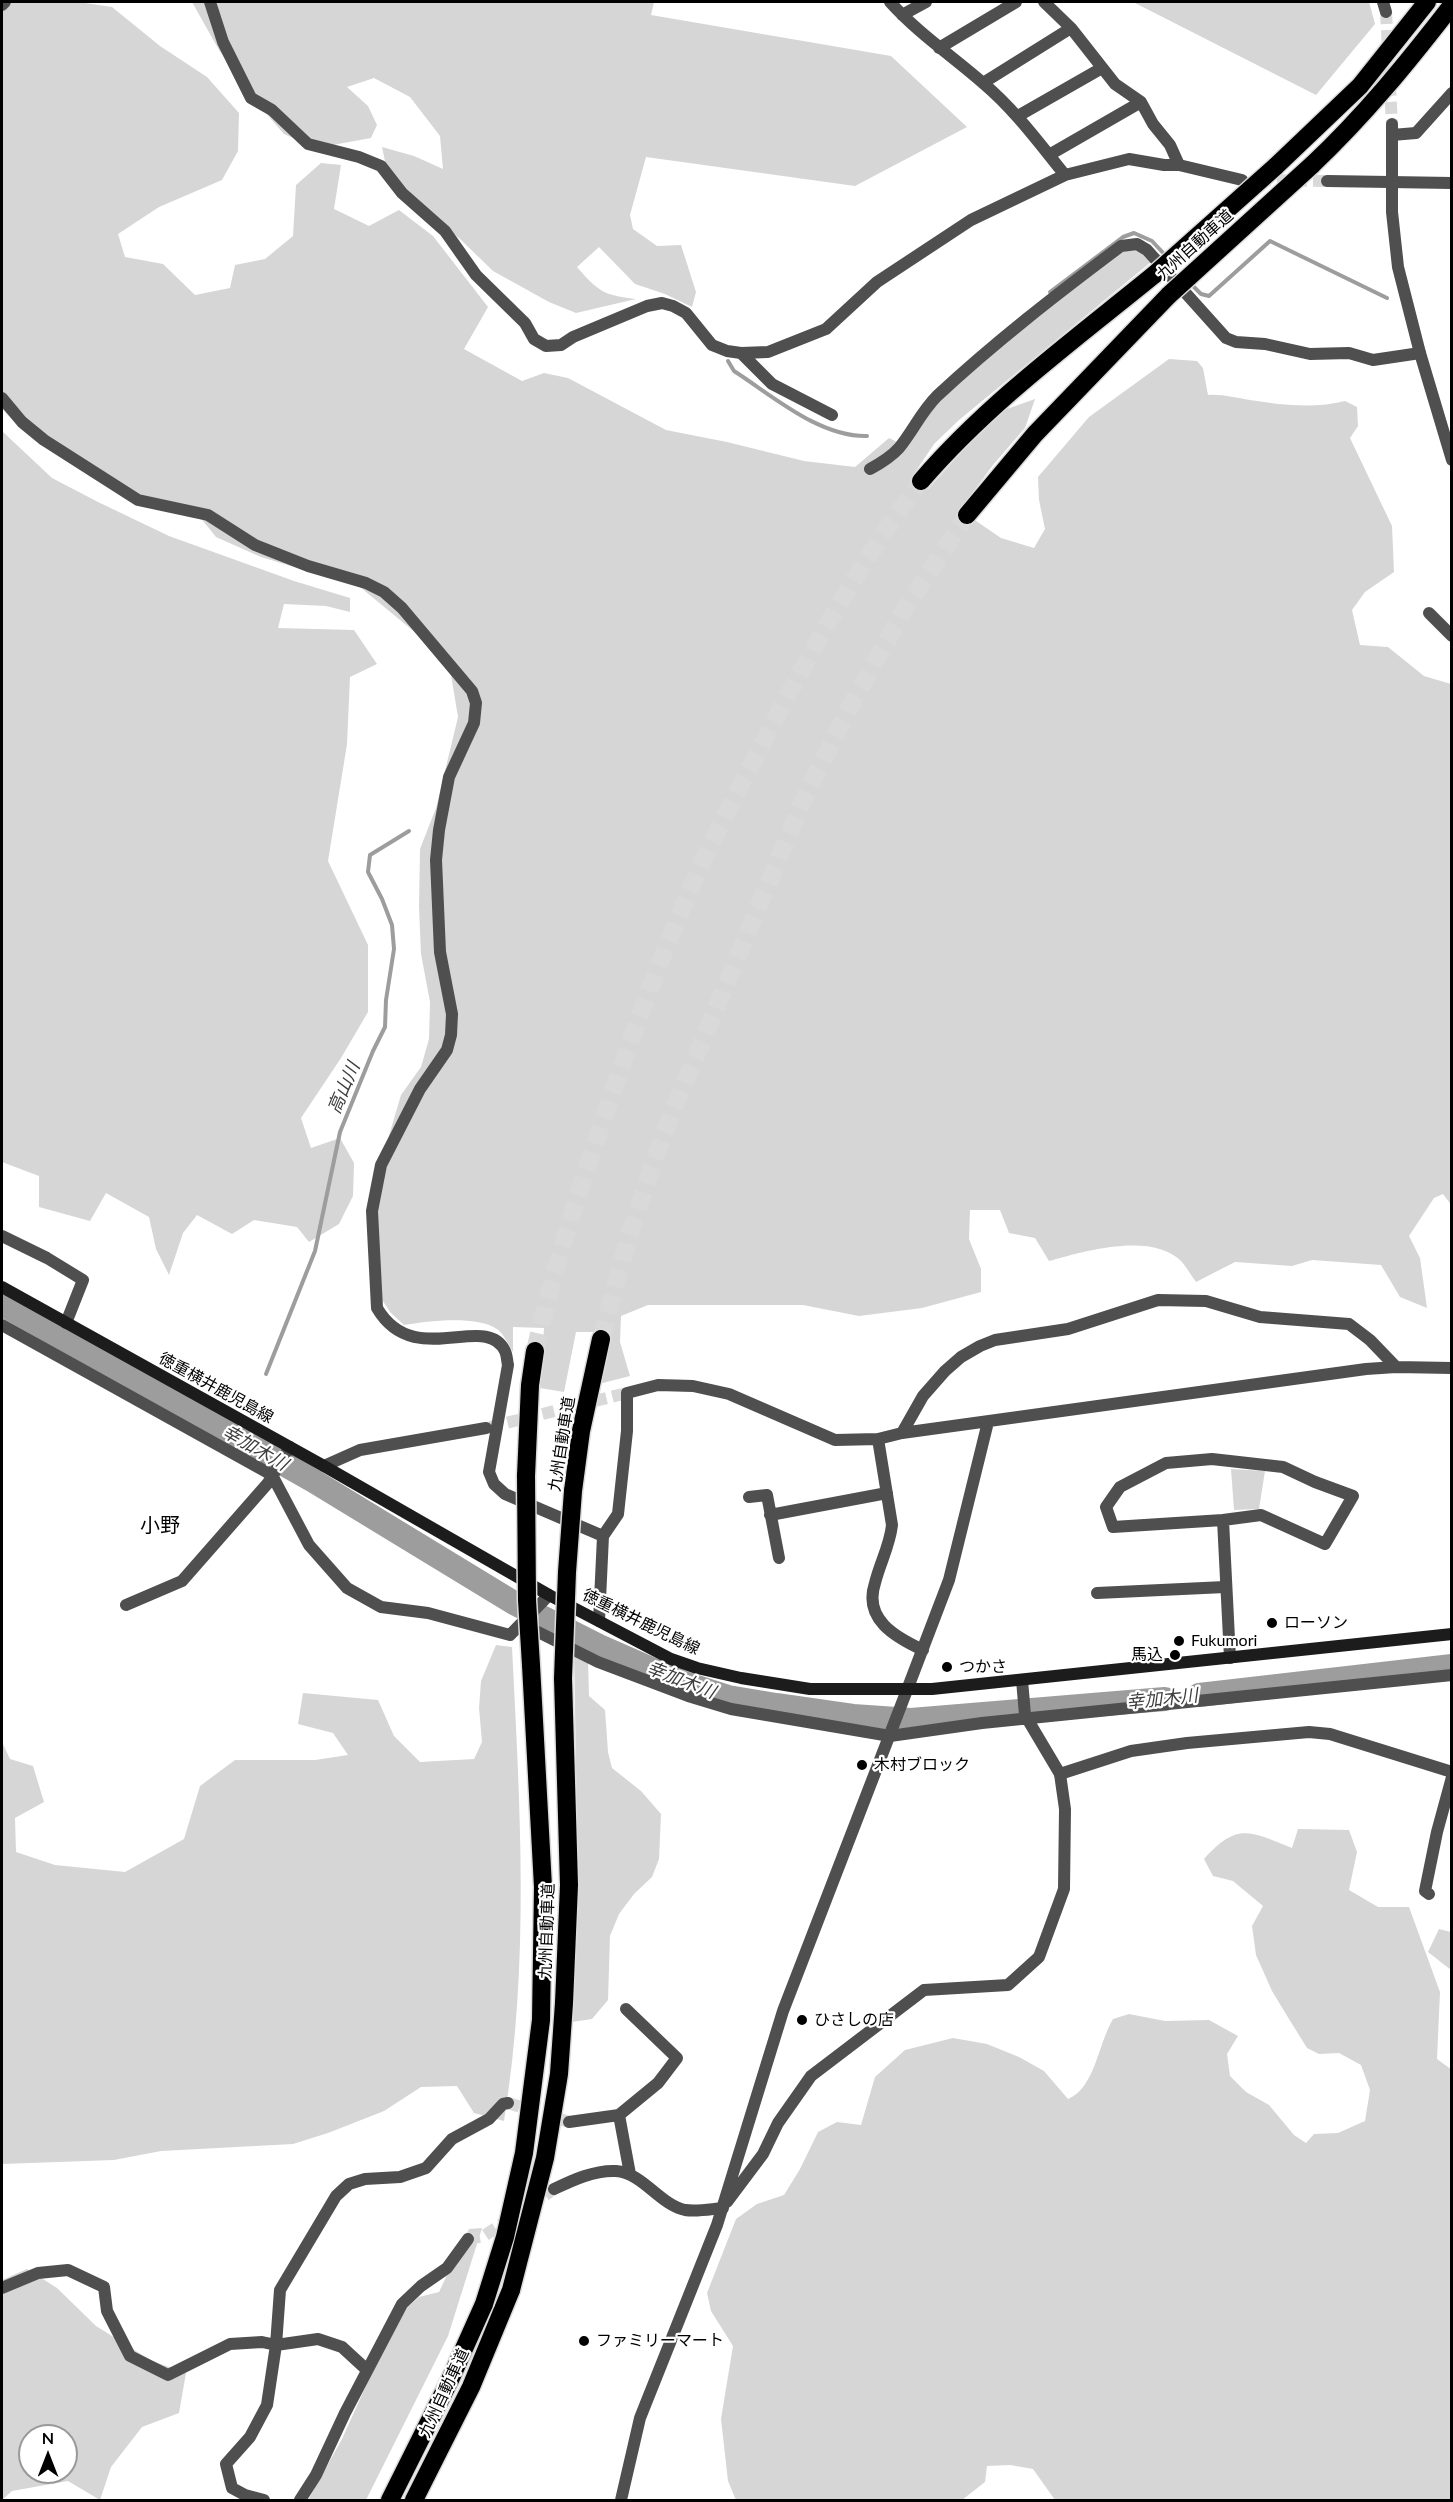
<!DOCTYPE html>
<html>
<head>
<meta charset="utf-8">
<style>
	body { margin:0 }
	#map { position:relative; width:1453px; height:2502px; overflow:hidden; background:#fff; font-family:Lato,sans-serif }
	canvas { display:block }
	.frame { position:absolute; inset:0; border:3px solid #000; pointer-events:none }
	.north { position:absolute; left:18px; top:2424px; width:60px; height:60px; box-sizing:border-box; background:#fff; border:2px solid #999; border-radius:50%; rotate:0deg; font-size:16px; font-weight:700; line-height:24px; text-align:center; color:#000 }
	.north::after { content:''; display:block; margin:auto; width:21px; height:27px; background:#000; clip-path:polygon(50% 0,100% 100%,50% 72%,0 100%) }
</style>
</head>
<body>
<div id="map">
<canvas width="1453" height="2502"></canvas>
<div class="frame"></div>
<div class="north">N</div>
</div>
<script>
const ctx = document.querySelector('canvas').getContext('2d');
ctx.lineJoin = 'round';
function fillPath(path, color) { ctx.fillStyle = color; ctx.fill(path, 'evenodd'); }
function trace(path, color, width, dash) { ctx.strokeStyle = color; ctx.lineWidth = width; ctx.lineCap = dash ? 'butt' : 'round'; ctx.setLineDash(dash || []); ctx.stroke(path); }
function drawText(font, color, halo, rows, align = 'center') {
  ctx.font = font + ' Lato,"Noto Sans JP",sans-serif'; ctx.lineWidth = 4.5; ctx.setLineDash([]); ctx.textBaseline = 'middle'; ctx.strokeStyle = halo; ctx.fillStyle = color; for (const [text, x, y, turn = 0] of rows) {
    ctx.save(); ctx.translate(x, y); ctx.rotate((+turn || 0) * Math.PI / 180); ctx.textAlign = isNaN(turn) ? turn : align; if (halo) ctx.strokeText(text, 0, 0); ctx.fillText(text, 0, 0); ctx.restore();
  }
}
fillPath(new Path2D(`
	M 2,2 L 78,2 L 112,7 L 160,46 L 207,77 L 239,113 L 238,151 L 222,180 L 159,207 L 118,234 L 125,257 L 163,264 L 195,295 L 230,288 L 235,265 L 265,259 L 293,236 L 296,185 L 321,163 L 341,165 L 334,209 L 369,226 L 399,210 L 433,236 L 488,307 L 464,349 L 522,381 L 544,373 L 568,378 L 666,430 L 727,442 L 804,461 L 855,467 L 889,438 L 907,447 L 929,410 L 1043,310 L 1125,250 C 1138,249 1142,253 1151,262 L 959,420 L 934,444 L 912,477 L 928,489 L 978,434 L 1004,410 L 1035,399 L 1025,428 L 993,465 L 960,510 L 1001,538 L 1034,548 L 1045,529 L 1039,500 L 1038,477 L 1089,417 L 1169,359 L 1197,361 L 1203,368 L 1208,395 C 1223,394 1236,398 1250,400 C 1281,405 1315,409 1345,401 L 1357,407 L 1358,426 L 1350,438 L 1392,526 L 1394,572 L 1365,592 L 1352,610 L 1360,645 L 1388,647 L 1424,676 L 1451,684 L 1452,1206 L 1443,1194 L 1434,1198 L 1409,1236 L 1420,1258 L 1427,1308 L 1400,1297 L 1381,1265 L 1312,1260 L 1292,1266 L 1235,1262 L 1196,1282 C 1191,1275 1187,1268 1182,1262 C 1153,1231 1084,1251 1049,1261 L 1035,1238 L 1009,1233 L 1000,1210 L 970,1210 L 969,1239 L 981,1269 L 981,1292 L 922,1308 L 859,1316 L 803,1305 L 648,1305 L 621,1316 L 620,1342 L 630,1376 L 599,1384 L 608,1332 L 576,1332 L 564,1392 L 540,1388 L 544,1328 L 513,1327 L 513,1352 C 509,1345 503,1333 497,1329 C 476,1315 428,1321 404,1325 L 390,1312 L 375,1289 L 370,1244 L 388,1139 L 401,1095 L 421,1067 L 429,1039 L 430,1002 L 421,954 L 419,907 L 420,849 L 436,808 L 458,717 L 451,675 L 417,634 L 360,587 L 261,557 L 216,537 L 195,511 L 137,503 L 19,426 L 2,409 Z
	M 192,2 L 654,2 L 651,15 L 891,56 L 967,127 L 855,186 L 646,157 L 630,215 L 633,229 L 657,246 L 681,245 L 696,292 L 692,307 L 665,294 L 635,284 L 599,247 L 577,267 C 599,292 603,295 636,299 L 576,313 L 549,302 L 493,271 L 459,238 L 390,185 L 382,147 L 414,156 L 443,169 L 440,136 L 410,97 L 374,78 L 347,87 L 368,106 L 377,125 L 371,138 L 316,148 L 284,134 L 250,95 L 219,50 Z
	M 1133,2 L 1369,2 L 1375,24 L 1316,95 Z
	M 2,431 L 52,478 L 98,502 L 169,536 L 294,581 L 350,598 L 350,612 L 326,606 L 284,604 L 278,628 L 354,630 L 377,664 L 350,677 L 347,744 L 328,861 L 368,945 L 368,1012 L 341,1058 L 301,1118 L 311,1148 L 340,1138 L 354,1163 L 353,1196 L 339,1224 L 309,1242 L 297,1227 L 254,1220 L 232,1234 L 197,1215 L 183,1233 L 169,1275 L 156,1249 L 149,1217 L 106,1193 L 90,1221 L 39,1207 L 39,1176 L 2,1162 Z
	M 1231,1469 L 1265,1471 L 1259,1509 L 1234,1510 Z
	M 496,1645 L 512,1647 C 520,1807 530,1961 504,2121 L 474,2113 L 457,2086 L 421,2087 L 384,2111 L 328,2133 L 293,2144 L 161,2151 L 114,2160 L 2,2164 L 2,1742 L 10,1759 L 33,1766 L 44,1802 L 15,1818 L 16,1852 L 55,1865 L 125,1872 L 184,1839 L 200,1786 L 235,1760 L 315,1760 L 348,1755 L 333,1733 L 298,1724 L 303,1693 L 378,1700 L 394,1736 L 420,1762 L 474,1759 L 482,1742 L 479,1708 L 481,1681 Z
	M 574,1652 L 588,1658 L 589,1696 L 605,1710 L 608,1752 L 612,1768 L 641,1791 L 661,1814 L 659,1859 L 652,1877 L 634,1894 L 619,1914 L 610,1936 L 608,2000 L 592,2019 L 572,2022 L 578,1881 Z
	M 1298,1829 L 1349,1830 L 1357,1852 L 1349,1890 L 1378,1907 L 1409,1907 L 1440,1992 L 1437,2059 L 1452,2070 L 1451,2500 L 1055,2500 L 1033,2469 L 1010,2465 L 987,2466 L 985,2482 L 962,2500 L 736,2500 L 728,2481 L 721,2419 L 733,2346 L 711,2311 L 707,2293 L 736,2219 L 757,2204 L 784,2195 L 800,2169 L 818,2132 L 837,2122 L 861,2125 L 875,2077 L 905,2050 L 953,2038 L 987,2044 L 1019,2057 L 1044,2071 L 1068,2099 C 1095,2088 1098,2044 1113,2019 L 1129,2014 L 1165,2021 L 1209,2020 L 1238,2036 L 1227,2054 L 1230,2076 L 1246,2092 L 1269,2105 L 1294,2135 L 1306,2143 L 1314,2134 L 1338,2133 L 1365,2121 L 1370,2090 L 1361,2065 L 1339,2053 L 1319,2054 L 1307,2048 L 1289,2019 L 1272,1991 L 1256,1955 L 1252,1926 L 1263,1906 L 1233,1881 L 1213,1876 L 1204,1859 C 1237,1822 1250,1831 1292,1848 Z
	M 1439,1929 L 1451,1932 L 1451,1970 L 1428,1952 Z
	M 482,2228 L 448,2336 L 366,2500 L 308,2500 L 342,2439 L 388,2337 L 404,2310 L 419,2297 L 439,2292 L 469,2229 Z
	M 27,2269 L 57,2288 L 96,2326 L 152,2361 L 186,2373 L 179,2413 L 142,2427 L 111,2467 L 100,2500 L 68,2481 L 12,2491 L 2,2500 L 2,2280 ZM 30,2436 L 66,2436 L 66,2472 L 30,2472 Z`), '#d6d6d6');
trace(new Path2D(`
	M 1189,282 L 1201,294 L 1209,296 L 1270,241 L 1387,298
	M 1050,292 L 1123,237 L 1134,233 L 1152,241 L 1166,256
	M 728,361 L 734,371 C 773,396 819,437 867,436
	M 266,1374 L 315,1251 L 340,1132 L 373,1051 L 385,1027 L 386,1000 L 394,949 L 392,925 L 382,899 L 368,872 L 370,855 L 409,831`), '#9d9d9d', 4);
trace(new Path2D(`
	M 2,1304 L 312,1480 L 514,1603 L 599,1646 L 681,1682 L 728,1697 L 776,1705 L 853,1716 L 911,1720 L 1165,1699
	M 1199,1695 L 1452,1666`), '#9d9d9d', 24);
trace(new Path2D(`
	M 1259,180 L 1327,181
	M 490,1427 L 627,1393
	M 508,2103 L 569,2122
	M 468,2239 L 484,2236 L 554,2189`), '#d9d9d9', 12, [12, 6]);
trace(new Path2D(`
	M 1386,12 L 1392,124`), '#d9d9d9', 12, [12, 6]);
trace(new Path2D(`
	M 601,1339 L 628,1239 L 663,1135 L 802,803 L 851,705 L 904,610 L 967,515
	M 535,1351 C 556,1258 586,1169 617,1079 C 639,1019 660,958 686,899 C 713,836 746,775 778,714 C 821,633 866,554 921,481`), '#d9d9d9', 18, [18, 9]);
const motorway = new Path2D(`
	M 1312,165 C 1364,116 1408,62 1452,5
	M 1275,167 L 1360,86 L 1427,2
	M 921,481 C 989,402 1074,340 1155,274
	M 967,515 L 1035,434 L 1169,295
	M 526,1476 L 530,1385 L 535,1351
	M 573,1491 L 581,1431 L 601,1339
	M 531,1665 L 543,1887 L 541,2020
	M 563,1678 L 569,1885 L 564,2003
	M 390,2500 L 450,2380 L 484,2304
	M 414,2500 L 471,2387 L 511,2290`);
trace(motorway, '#dbdbdb', 21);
trace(new Path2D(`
	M 210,2 L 223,42 L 251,98 L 272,110 L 308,144 L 359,157 L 381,166 L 402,193 L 445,231 L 476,275 L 525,323 L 534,339 L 546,346 L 561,345 L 573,337 L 647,306 L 662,303 L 673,306 L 686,313 L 712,345 L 727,351 L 741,353 L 768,352 L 826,329 L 877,282 L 971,220 L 1065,175 L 1129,159 L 1164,165 L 1179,165 L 1242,180
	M 890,2 C 918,33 952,56 983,83 C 1015,110 1039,143 1065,175
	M 1044,2 L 1071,28 L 1115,84 L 1141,102 L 1153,124 L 1170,145 L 1179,165
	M 2,5 L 5,2
	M 902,15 L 926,2
	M 939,48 L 1016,2
	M 983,83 L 1071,28
	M 1018,116 L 1102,68
	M 1392,135 L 1416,133 L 1452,93
	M 1049,155 L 1141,102
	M 1327,181 L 1452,183
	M 741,353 L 772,384 L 832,415
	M 2,398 L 22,422 L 44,440 L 138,500 L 208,515 L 255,545 L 308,566 L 366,583 L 384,592 L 402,608 L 472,691 L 476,703 L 474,723 L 449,777 L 439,830 L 436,860 L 440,952 L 452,1014 L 451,1035 L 447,1050 L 420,1089 L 381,1165 L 372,1211 L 377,1308 C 414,1371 486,1311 505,1351 C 507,1355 507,1361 508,1365 L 489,1472 L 494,1484 L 505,1494 L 603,1536
	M 870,469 C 881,463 891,457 899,448 C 913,431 921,412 937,396 C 995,342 1057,294 1121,246 L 1137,244 L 1147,250 L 1226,338 L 1236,342 L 1265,344 L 1310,354 L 1349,353 L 1373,360 L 1420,353
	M 1429,613 L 1452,636
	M 2,1236 L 47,1258 L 83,1280 L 66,1323
	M 2,1325 L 272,1475 L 309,1545 L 347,1588 L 381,1607 L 428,1613 L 510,1635 L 549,1595
	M 902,1433 L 923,1396 L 945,1371 L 961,1357 L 980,1346 L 995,1340 L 1068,1329 L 1158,1300 L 1206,1301 L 1260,1317 L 1349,1324 L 1370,1340 L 1396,1367
	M 878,1439 L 892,1525 C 890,1545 880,1563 875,1583 C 863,1619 895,1637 923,1650
	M 324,1466 L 360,1450 L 486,1428
	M 749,1497 L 767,1495 L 779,1558
	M 770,1515 L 887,1493
	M 1223,1520 L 1261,1515 L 1325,1544 L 1353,1496 L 1315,1482 L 1283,1467 L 1212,1459 L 1166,1463 L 1120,1487 L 1106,1507 L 1113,1527 L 1223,1520 L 1230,1658
	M 1097,1593 L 1225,1587
	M 126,1605 L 182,1581 L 268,1483 L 290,1447
	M 599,1621 L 603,1536 L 618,1514 L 627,1431 L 627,1393 L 658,1385 L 693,1386 L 729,1394 L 835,1440 L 878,1439 L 902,1433 L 1366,1369 L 1396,1367 L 1452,1368
	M 524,1625 L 598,1662 L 688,1696 L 731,1709 L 890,1736 L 982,1723 L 1452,1675
	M 1022,1680 L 1025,1715 L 1060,1774 L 1131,1751 L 1187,1743 L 1309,1732 L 1330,1734 L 1452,1772
	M 907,1690 L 949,1580 L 988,1422
	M 1429,1894 L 1425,1891 L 1437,1832 L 1452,1777
	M 619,2115 L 658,2083 L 677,2058 L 626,2009
	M 569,2122 L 619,2115 L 630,2174
	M 554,2189 C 573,2180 594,2170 616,2171 C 643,2173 659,2204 685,2210 C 697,2212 711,2209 723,2208
	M 2,2288 L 38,2273 L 68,2270 L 104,2287 L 107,2311 L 130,2356 L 168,2375 L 230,2344 L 262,2342 L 276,2345 L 318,2339 L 342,2347 L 367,2370
	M 264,2500 L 245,2495 L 232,2488 L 226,2464 L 250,2437 L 267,2405 L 276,2345 L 280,2290 L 336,2196 L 349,2184 L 365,2179 L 400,2177 L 426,2168 L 452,2139 L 489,2119 L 503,2104 L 508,2103
	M 300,2500 L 316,2475 L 345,2413 L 402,2304 L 421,2286 L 447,2268 L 468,2239`), '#4f4f4f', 12);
trace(new Path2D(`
	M 1383,2 L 1386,12
	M 1392,124 L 1392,212 L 1398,267 L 1420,353 L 1452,460
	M 727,2202 L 763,2154 L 778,2123 L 811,2076 L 924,1990 L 1008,1985 L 1039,1957 L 1064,1889 L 1065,1809 L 1060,1774
	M 621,2500 L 640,2418 L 717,2225 L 783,2011 L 907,1690`), '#4f4f4f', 12);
trace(new Path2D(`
	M 2,1287 L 324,1466 L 549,1595 L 671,1659 L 697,1668 L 741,1678 L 810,1689 L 932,1689 L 1452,1634`), '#1c1c1c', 12);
trace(motorway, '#000', 18);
const motorwayBridge = new Path2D(`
	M 1155,274 L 1275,167
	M 1169,295 L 1312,165
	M 526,1476 L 527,1600 L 531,1665
	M 563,1678 L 567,1572 L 573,1491
	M 511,2290 L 545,2158 L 559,2074 L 564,2003
	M 484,2304 L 505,2237 L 524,2153 L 541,2020`);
trace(motorwayBridge, '#dbdbdb', 21, []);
trace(motorwayBridge, '#000', 18);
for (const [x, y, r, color] of [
	[1272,1623,6,"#000"],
	[1179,1641,6,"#000"],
	[1175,1655,6,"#000"],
	[947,1667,6,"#000"],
	[862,1765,6,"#000"],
	[802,2020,6,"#000"],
	[584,2341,6,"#000"]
]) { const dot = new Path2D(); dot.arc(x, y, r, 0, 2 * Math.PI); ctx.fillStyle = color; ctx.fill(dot); trace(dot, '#fff', 2); }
drawText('16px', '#000', '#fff', [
	["九州自動車道",1195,245,-42],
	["徳重横井鹿児島線",216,1388,29],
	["九州自動車道",562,1444,-81],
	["徳重横井鹿児島線",641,1622,26],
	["九州自動車道",547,1931,-88],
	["九州自動車道",444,2393,-65]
]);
drawText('16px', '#000', '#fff', [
	["ローソン",1284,1623],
	["Fukumori",1191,1641],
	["馬込",1163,1655,"right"],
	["つかさ",959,1667],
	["木村ブロック",874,1765],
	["ひさしの店",814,2020],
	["ファミリーマート",596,2341]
], 'left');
drawText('italic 18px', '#3e3e3e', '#fff', [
	["高山川",344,1088,-67],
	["幸加木川",255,1448,30],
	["幸加木川",681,1680,21],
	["幸加木川",1162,1699,-6]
]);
drawText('20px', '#000', '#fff', [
	["小野",160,1526]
]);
</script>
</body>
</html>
